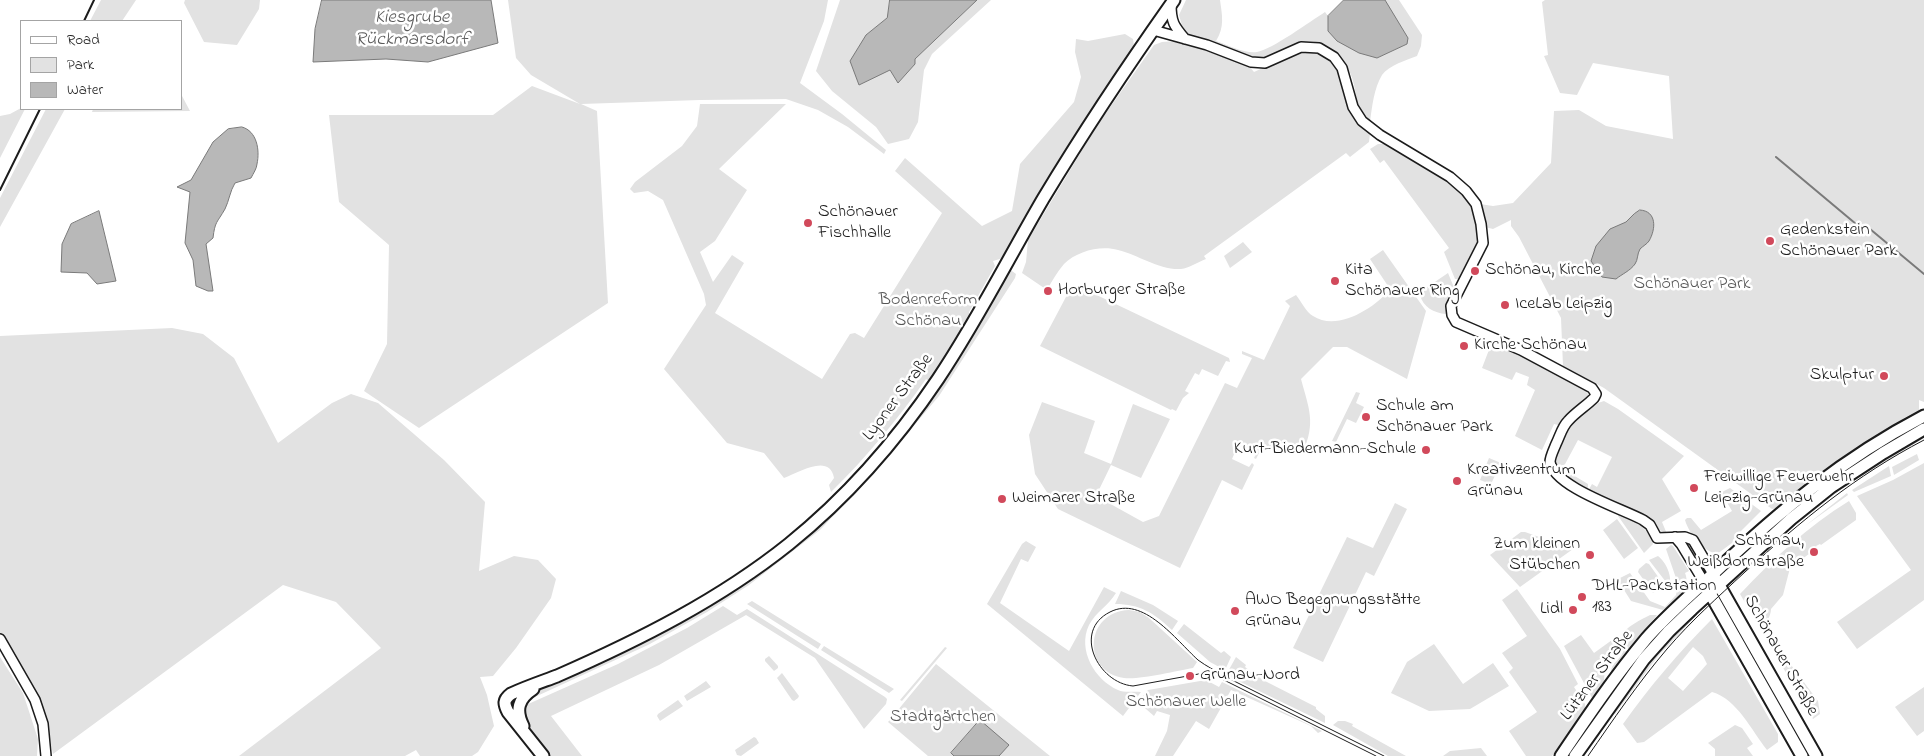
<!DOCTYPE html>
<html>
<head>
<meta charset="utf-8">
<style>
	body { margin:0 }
	#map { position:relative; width:1924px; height:756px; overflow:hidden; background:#fff; font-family:"Indie Flower",sans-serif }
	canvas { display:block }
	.legend { position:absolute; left:20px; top:20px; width:162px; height:90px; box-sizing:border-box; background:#fff; border:1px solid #a4a4a4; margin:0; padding:6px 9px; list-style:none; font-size:15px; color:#1c1c1c }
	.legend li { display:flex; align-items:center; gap:10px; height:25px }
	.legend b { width:25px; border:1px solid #a4a4a4 }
</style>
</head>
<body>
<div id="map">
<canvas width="1924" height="756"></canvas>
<ul class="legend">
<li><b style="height:6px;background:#fff"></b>Road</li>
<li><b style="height:14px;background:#e2e2e2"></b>Park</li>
<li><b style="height:14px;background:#b8b8b8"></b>Water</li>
</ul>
</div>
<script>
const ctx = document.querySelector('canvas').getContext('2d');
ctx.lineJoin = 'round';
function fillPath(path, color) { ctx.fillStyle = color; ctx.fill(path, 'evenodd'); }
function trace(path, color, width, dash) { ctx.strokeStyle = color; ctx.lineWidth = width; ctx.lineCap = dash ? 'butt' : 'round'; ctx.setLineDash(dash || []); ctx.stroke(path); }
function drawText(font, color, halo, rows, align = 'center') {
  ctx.font = font + ' "Indie Flower",sans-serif'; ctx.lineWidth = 5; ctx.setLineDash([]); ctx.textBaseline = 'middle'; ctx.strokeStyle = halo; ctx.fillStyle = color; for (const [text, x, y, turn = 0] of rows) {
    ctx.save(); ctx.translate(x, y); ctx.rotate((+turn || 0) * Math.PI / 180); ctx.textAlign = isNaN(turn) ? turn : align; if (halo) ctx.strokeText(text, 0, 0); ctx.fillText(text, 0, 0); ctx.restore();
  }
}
fillPath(new Path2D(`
	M 101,0 L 136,0 L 122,21 L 90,21 Z
	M 185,0 L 260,0 L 259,9 L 237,45 L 204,42 L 184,3 Z
	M 508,0 L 828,0 L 824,21 L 800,83 L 842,114 L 886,150 L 884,154 L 848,127 L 818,110 L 786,99 L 700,100 L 581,104 L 597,111 L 608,303 L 419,428 L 364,391 L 387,344 L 389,245 L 339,202 L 329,115 L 493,115 L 532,86 L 580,104 L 531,75 L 516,58 Z
	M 840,0 L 890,0 L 887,18 L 866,35 L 898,82 L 915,64 L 915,59 L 977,0 L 991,0 L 932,54 L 924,70 L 918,122 L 909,139 L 888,144 L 876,127 L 832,91 L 816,71 Z
	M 1186,0 L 1220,0 C 1222,15 1225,27 1216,41 C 1228,45 1245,54 1257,52 C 1271,50 1311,21 1325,12 L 1328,16 L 1328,31 L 1377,58 L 1407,44 L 1385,0 L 1399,0 L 1422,35 L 1421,46 L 1417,56 C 1407,60 1389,65 1382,75 C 1374,88 1372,107 1370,122 C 1357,113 1357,99 1354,85 C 1351,67 1336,49 1319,43 C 1297,36 1282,56 1261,58 C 1245,60 1226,47 1211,41 C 1204,39 1195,38 1189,35 C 1183,31 1181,22 1179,15 Z
	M 1545,0 L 1924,0 L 1924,402 L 1919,400 L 1919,410 L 1904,418 L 1891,430 L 1778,508 L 1772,509 L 1604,388 L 1563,366 L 1561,318 L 1519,237 L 1511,226 L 1511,220 L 1493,229 L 1485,227 L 1480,204 L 1493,206 L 1513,203 L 1551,163 L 1554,111 L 1579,110 L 1606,126 L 1673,139 L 1669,76 L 1593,63 L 1577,95 L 1560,93 L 1544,56 L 1548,55 L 1542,2 Z
	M 1125,34 L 1133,39 L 1134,46 L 1003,258 L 993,261 L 995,266 L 969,312 L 969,321 L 931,382 L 926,379 C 898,419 866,458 831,492 L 829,485 L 834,478 C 830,453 799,472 784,478 L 764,453 L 727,443 L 664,369 L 706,305 L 704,294 L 663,200 L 648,191 L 634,193 L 630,189 L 635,182 L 682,146 L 697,126 L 700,104 L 786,104 L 719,169 L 747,190 L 715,241 L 700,252 L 713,282 L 732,255 L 744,263 L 715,313 L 822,379 L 850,334 L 855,333 L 864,338 L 942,213 L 895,171 L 905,158 L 982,226 L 1012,211 L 1020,164 L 1074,102 L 1081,77 L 1075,52 L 1076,39 L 1088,41 Z
	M 1177,41 L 1249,66 L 1254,72 L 1300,51 L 1322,53 L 1337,67 L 1353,118 L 1370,133 L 1369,142 L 1350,157 L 1346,153 L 1204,256 L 1206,259 C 1198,262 1189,268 1181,269 C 1158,270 1139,255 1118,250 C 1101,245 1077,251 1064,264 C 1057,272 1052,281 1047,290 L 1022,273 L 1026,262 L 1028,240 L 1096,127 L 1154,45 L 1162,42 Z
	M 181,94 L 190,111 L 92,112 L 93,109 L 181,109 Z
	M 21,108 L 25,109 L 0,158 L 0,116 L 10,114 Z
	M 46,109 L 65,109 L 0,227 L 0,198 Z
	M 1378,144 L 1386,144 L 1455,186 L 1464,194 L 1470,203 L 1478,233 L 1478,242 L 1475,253 L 1460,279 L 1455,279 L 1444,252 L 1449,248 L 1384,160 L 1380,163 L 1370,149 Z
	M 1243,242 L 1252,252 L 1230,268 L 1224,256 Z
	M 1383,250 L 1426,311 L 1407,379 L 1347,347 L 1333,347 L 1301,379 C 1309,409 1316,422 1303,452 L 1288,442 L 1271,447 L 1262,447 L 1256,459 L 1254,458 L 1256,454 L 1238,445 L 1232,459 L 1249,467 L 1252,463 L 1254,465 L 1242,490 L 1222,480 L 1180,568 L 1058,509 L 1035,474 L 1029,435 L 1042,402 L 1095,421 L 1084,453 L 1111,464 L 1133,404 L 1170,419 L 1141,478 L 1111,465 L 1096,496 L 1143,522 L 1159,516 L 1225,383 L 1237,388 L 1252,358 L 1242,354 L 1242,351 L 1264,360 L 1290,306 L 1285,301 L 1296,295 C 1301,301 1306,312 1313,316 C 1337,332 1375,308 1390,289 L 1370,259 Z
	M 1008,268 L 1016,274 L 1015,278 L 939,396 L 872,475 L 820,530 L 749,585 L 707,612 L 648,645 L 524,702 L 532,693 L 606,659 L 727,593 L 869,471 Z
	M 1448,273 L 1455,290 L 1446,307 L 1446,314 C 1434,313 1423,307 1420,295 L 1420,292 Z
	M 1084,289 L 1229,358 L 1230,362 L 1226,361 L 1218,376 L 1202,369 L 1199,375 L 1195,373 L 1185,391 L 1189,393 L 1183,398 L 1176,411 L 1172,409 L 1171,410 L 1040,346 L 1067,295 Z
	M 172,328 L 203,334 L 234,358 L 278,443 L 332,403 L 351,394 L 378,403 L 444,460 L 485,502 L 479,571 L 514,556 L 538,560 L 556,579 L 551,598 L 516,648 L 493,676 L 480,677 L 487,695 L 494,726 L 478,752 L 472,756 L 420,756 L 416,750 L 405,756 L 239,756 L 381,648 L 336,602 L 283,585 L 53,754 L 45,717 L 30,684 L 0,633 L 0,336 Z
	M 1492,342 L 1519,354 L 1583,388 L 1588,394 L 1588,398 L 1569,412 L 1558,425 L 1554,424 L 1542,450 L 1515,436 L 1535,390 L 1527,385 L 1529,377 L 1516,372 L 1512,380 L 1482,368 Z
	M 1356,392 L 1360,393 L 1356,403 L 1364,407 L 1356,423 L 1347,419 L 1336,442 L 1332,441 Z
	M 1604,401 L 1618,409 L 1684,456 L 1662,479 L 1681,511 L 1662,522 L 1667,534 L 1588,491 L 1592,484 L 1597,487 L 1612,457 L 1578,440 L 1564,466 L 1567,468 L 1565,472 L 1561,474 C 1540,447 1579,417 1598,403 Z
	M 1924,433 L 1924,438 L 1850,483 L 1851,479 Z
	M 1917,454 L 1919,460 L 1894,475 L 1892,467 Z
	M 1489,458 L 1501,463 L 1491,484 L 1480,480 Z
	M 1924,463 L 1924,600 L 1857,649 L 1837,622 L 1911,570 L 1857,496 L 1893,480 Z
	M 1889,466 L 1891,476 L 1854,492 L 1852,490 Z
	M 1571,472 L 1574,472 L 1573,475 L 1588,484 L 1588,488 L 1586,490 L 1569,479 L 1569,475 Z
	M 1730,488 L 1761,511 L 1736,536 L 1732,543 L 1717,554 C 1703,551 1689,534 1685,520 L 1687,518 L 1691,518 L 1701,530 L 1732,511 L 1725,499 L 1723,500 L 1721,497 L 1722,492 Z
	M 1837,490 L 1840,490 L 1793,527 L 1734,580 L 1732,577 L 1789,524 Z
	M 1847,493 L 1848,495 L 1805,526 Z
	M 1849,501 L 1856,513 L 1856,520 L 1821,545 L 1820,544 L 1816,546 L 1817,548 L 1790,568 L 1783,595 L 1771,609 C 1771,617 1764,623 1767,633 L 1818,701 L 1820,714 L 1813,719 L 1740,594 C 1773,559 1808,526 1849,501 Z
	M 1395,503 L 1407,509 L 1374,576 L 1366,572 L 1323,662 L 1293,648 L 1347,537 L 1373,548 Z
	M 1616,513 C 1632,521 1648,525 1653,544 L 1644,553 Z
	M 1617,519 L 1638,548 L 1624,559 L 1603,530 Z
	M 1521,532 L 1525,532 L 1573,549 L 1520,587 L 1490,555 Z
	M 1026,541 L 1036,547 L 1028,562 L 1021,559 L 1000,603 L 1069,651 L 1104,587 L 1116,593 C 1108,606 1096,612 1089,625 C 1077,650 1095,680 1118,690 C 1124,693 1134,691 1141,692 L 1123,716 L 987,604 L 1022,544 Z
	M 1671,545 L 1673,546 L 1689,571 L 1685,573 C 1692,589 1673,602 1663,610 L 1631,601 L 1619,582 L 1620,578 L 1630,573 L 1650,601 L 1665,607 L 1676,595 L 1678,584 L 1666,549 Z
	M 1658,556 C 1666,562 1673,577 1669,586 L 1649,560 Z
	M 1646,563 L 1649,564 L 1664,585 L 1653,593 L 1638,572 L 1639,569 Z
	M 1517,589 L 1560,649 L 1578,684 L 1574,687 L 1585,704 L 1585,709 L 1552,756 L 1526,756 L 1509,731 L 1537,712 L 1509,672 L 1513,668 L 1502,653 L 1527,636 L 1502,600 Z
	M 1121,591 L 1153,605 L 1178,621 L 1172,630 C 1154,613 1140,604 1115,604 Z
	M 752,601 L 821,644 L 818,649 L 747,604 Z
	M 723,606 L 737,615 L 747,609 L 885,697 L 887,699 L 886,704 L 864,729 L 815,658 L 746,615 L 659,665 L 551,716 L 582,756 L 550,756 L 525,722 L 522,708 L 525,707 L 526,705 L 618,664 L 687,628 Z
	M 1725,607 L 1793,721 L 1788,724 L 1723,609 Z
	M 1129,610 L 1140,612 L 1149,618 L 1197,662 L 1193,668 C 1176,671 1139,680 1124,678 C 1082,672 1084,612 1129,610 Z
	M 1701,611 L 1658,656 L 1615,714 L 1610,712 L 1662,644 Z
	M 1650,615 L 1657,615 L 1611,672 C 1611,663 1620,660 1623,652 C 1626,646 1621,642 1622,636 C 1622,629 1644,618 1650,615 Z
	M 1712,619 L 1778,734 L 1778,742 L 1767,750 C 1752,731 1737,699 1712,692 L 1644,742 L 1637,743 L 1623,724 C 1650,686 1679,652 1712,619 ZM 1693,647 L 1703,656 L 1707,664 L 1683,691 L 1668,678 Z
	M 1184,624 L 1221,653 L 1224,651 L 1231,657 L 1225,670 L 1210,662 L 1177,633 Z
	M 1581,635 L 1594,653 L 1612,640 L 1617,646 L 1616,650 L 1605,663 L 1604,682 L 1592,698 L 1564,646 Z
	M 1434,644 L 1463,684 L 1493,663 L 1509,686 L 1470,709 L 1429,711 L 1391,693 L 1407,662 Z
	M 824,646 L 894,689 L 889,693 L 821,650 Z
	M 945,647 L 947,648 L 902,701 L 900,700 Z
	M 769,656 L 778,666 L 778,668 L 774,671 L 765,661 L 765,659 Z
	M 0,657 L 23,693 L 38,739 L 37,756 L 0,756 Z
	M 1236,657 L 1246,665 L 1245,667 L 1263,680 L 1316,707 L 1316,709 L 1325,716 L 1325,723 L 1226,675 Z
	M 936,664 L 1050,756 L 928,756 L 888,722 Z
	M 782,673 L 799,696 L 798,698 L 794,701 L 792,700 L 777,678 Z
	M 1206,680 L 1219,687 L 1222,682 L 1322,731 L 1318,733 L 1311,726 L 1231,690 L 1209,729 L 1196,721 L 1173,756 L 1155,756 L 1167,731 L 1170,715 L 1157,711 L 1154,716 L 1138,702 L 1148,690 Z
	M 706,681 L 711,687 L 687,701 L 684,696 Z
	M 1924,687 L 1924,731 L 1917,736 L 1895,707 Z
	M 678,700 L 683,706 L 660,721 L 657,716 L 658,714 Z
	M 1338,721 L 1345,721 L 1353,724 L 1352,726 L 1406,756 L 1388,756 L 1333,725 Z
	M 1735,725 L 1742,728 L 1753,744 L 1747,748 L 1753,756 L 1715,756 L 1715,749 L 1708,743 Z
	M 754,737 L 756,738 L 759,743 L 741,756 L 737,755 L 735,750 Z
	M 1481,748 L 1487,756 L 1443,756 L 1450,751 Z`), '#e2e2e2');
const water = new Path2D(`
	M 322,0 L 491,0 L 498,43 L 428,62 L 386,59 L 313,62 L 315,29 Z
	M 890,0 L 977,0 L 915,59 L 915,64 L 898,83 L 890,70 L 859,85 L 850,61 L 866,35 L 887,18 Z
	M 1344,0 L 1385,0 L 1408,38 L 1407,44 L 1377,58 L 1359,53 L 1337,41 L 1328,31 L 1328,16 Z
	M 242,127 C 257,131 260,150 257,164 C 257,168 253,174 251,178 L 235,183 C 230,191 229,201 225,209 C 217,223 215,221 213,238 L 206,244 L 213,291 L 208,291 L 196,286 L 193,260 L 185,243 L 190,192 L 177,187 L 191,180 L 213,142 L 228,129 Z
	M 1640,210 C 1657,211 1656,229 1649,241 C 1647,244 1643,246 1640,249 C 1637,254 1638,260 1635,264 C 1630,271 1622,274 1616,279 L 1602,277 L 1591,261 L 1596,246 L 1610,229 L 1626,222 L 1634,214 Z
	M 99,211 L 116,281 L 97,284 L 87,273 L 61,272 L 62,244 L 71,224 Z
	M 980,720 L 1009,745 L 999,756 L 954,756 L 951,753 Z`);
fillPath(water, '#b8b8b8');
trace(water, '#7a7a7a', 1);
trace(new Path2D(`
	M 1776,157 L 1856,224
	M 1870,229 L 1924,274`), '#7a7a7a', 2);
const minor = new Path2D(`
	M 1171,4 C 1171,22 1174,26 1185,39
	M 1153,30 L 1207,45 L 1251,62 L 1265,63 L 1301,47 L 1319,48 L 1334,57 L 1342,68 L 1353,107 L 1362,121 L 1380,135 L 1450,177 L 1466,191 L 1476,204 L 1481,224 L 1483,243 L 1451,306 L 1452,315 L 1456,322 L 1521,350 L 1592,388 L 1596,394 L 1594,398 C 1586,406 1576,412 1568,421 C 1562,427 1560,436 1556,444 C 1554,449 1550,457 1550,462 C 1554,487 1623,509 1643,520 L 1650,525 L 1657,538 L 1685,537 L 1693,540 L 1713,574
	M 1675,537 L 1681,544 L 1704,582
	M 0,639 L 35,700 L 43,724 L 46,756`);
const major = new Path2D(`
	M 1715,578 L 1816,756
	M 1707,588 L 1802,756
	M 523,726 C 515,710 518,699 533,689
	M 543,756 L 508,712 C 504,704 503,700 511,694 C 526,687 541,682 557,676 C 639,640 719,600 789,544 C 846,498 897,440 938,379 C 977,321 1008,259 1043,199 C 1084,131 1128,65 1174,0
	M 1561,756 C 1588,716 1615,676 1646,639 C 1667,615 1691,595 1714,573 C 1781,510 1842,459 1924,416
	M 1575,756 L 1644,659 L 1669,631 L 1692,609 L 1791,519 L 1831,487 L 1883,453 L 1924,429`);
trace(minor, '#1c1c1c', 12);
trace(major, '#1c1c1c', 15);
trace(minor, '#fff', 9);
trace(major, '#fff', 11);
trace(new Path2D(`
	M 1376,756 L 1214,675 L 1204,673 L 1133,686 C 1098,683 1072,631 1110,612 C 1143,595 1176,640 1198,660 C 1206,666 1216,671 1224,676 L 1384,756
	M 1588,756 C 1613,720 1638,683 1667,649 C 1691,621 1718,597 1745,572 C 1802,520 1855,476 1924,440`), '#1c1c1c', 1);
trace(new Path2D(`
	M 84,21 L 94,0
	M 0,190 L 40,109`), '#1c1c1c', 2);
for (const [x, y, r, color] of [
	[808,223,5,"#d1495b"],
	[1770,241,5,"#d1495b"],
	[1475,271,5,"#d1495b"],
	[1335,281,5,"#d1495b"],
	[1048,291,5,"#d1495b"],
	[1505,305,5,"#d1495b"],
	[1464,346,5,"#d1495b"],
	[1884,376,5,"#d1495b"],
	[1366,417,5,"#d1495b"],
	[1426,450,5,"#d1495b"],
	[1457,481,5,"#d1495b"],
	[1694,488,5,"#d1495b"],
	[1002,499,5,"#d1495b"],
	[1814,552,5,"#d1495b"],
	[1590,555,5,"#d1495b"],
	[1582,597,5,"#d1495b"],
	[1573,610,5,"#d1495b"],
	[1235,611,5,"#d1495b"],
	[1190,676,5,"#d1495b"]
]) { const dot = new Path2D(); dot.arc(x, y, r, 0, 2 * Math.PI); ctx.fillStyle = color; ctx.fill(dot); trace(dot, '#fff', 2); }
drawText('18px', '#1c1c1c', '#fff', [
	["Schönauer",818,213],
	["Fischhalle",818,234],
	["Gedenkstein",1780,231],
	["Schönauer Park",1780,252],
	["Kita",1345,271],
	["Schönauer Ring",1345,292],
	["Schönau, Kirche",1485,271],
	["Horburger Straße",1058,291],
	["IceLab Leipzig",1515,305],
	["Kirche Schönau",1474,346],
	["Skulptur",1874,376,"right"],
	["Schule am",1376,407],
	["Schönauer Park",1376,428],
	["Kurt-Biedermann-Schule",1416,450,"right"],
	["Kreativzentrum",1467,471],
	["Grünau",1467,492],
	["Freiwillige Feuerwehr",1704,478],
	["Leipzig-Grünau",1704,499],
	["Weimarer Straße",1012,499],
	["Schönau,",1804,542,"right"],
	["Weißdornstraße",1804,563,"right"],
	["Zum kleinen",1580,545,"right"],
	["Stübchen",1580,566,"right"],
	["DHL-Packstation",1592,587],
	["183",1592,608],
	["AWO Begegnungsstätte",1245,601],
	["Grünau",1245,622],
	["Lidl",1563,610,"right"],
	["Grünau-Nord",1200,676]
], 'left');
drawText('18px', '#575757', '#fff', [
	["Schönauer Park",1692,285],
	["Bodenreform",928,301],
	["Schönau",928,322],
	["Schönauer Welle",1186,703],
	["Stadtgärtchen",943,718]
]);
drawText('18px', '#1c1c1c', '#fff', [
	["Lyoner Straße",899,398,-53],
	["Schönauer Straße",1780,656,61],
	["Lützner Straße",1598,676,-53]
]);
drawText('italic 19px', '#5a5a5a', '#fff', [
	["Kiesgrube",412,19],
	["Rückmarsdorf",412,41]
]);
</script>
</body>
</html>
